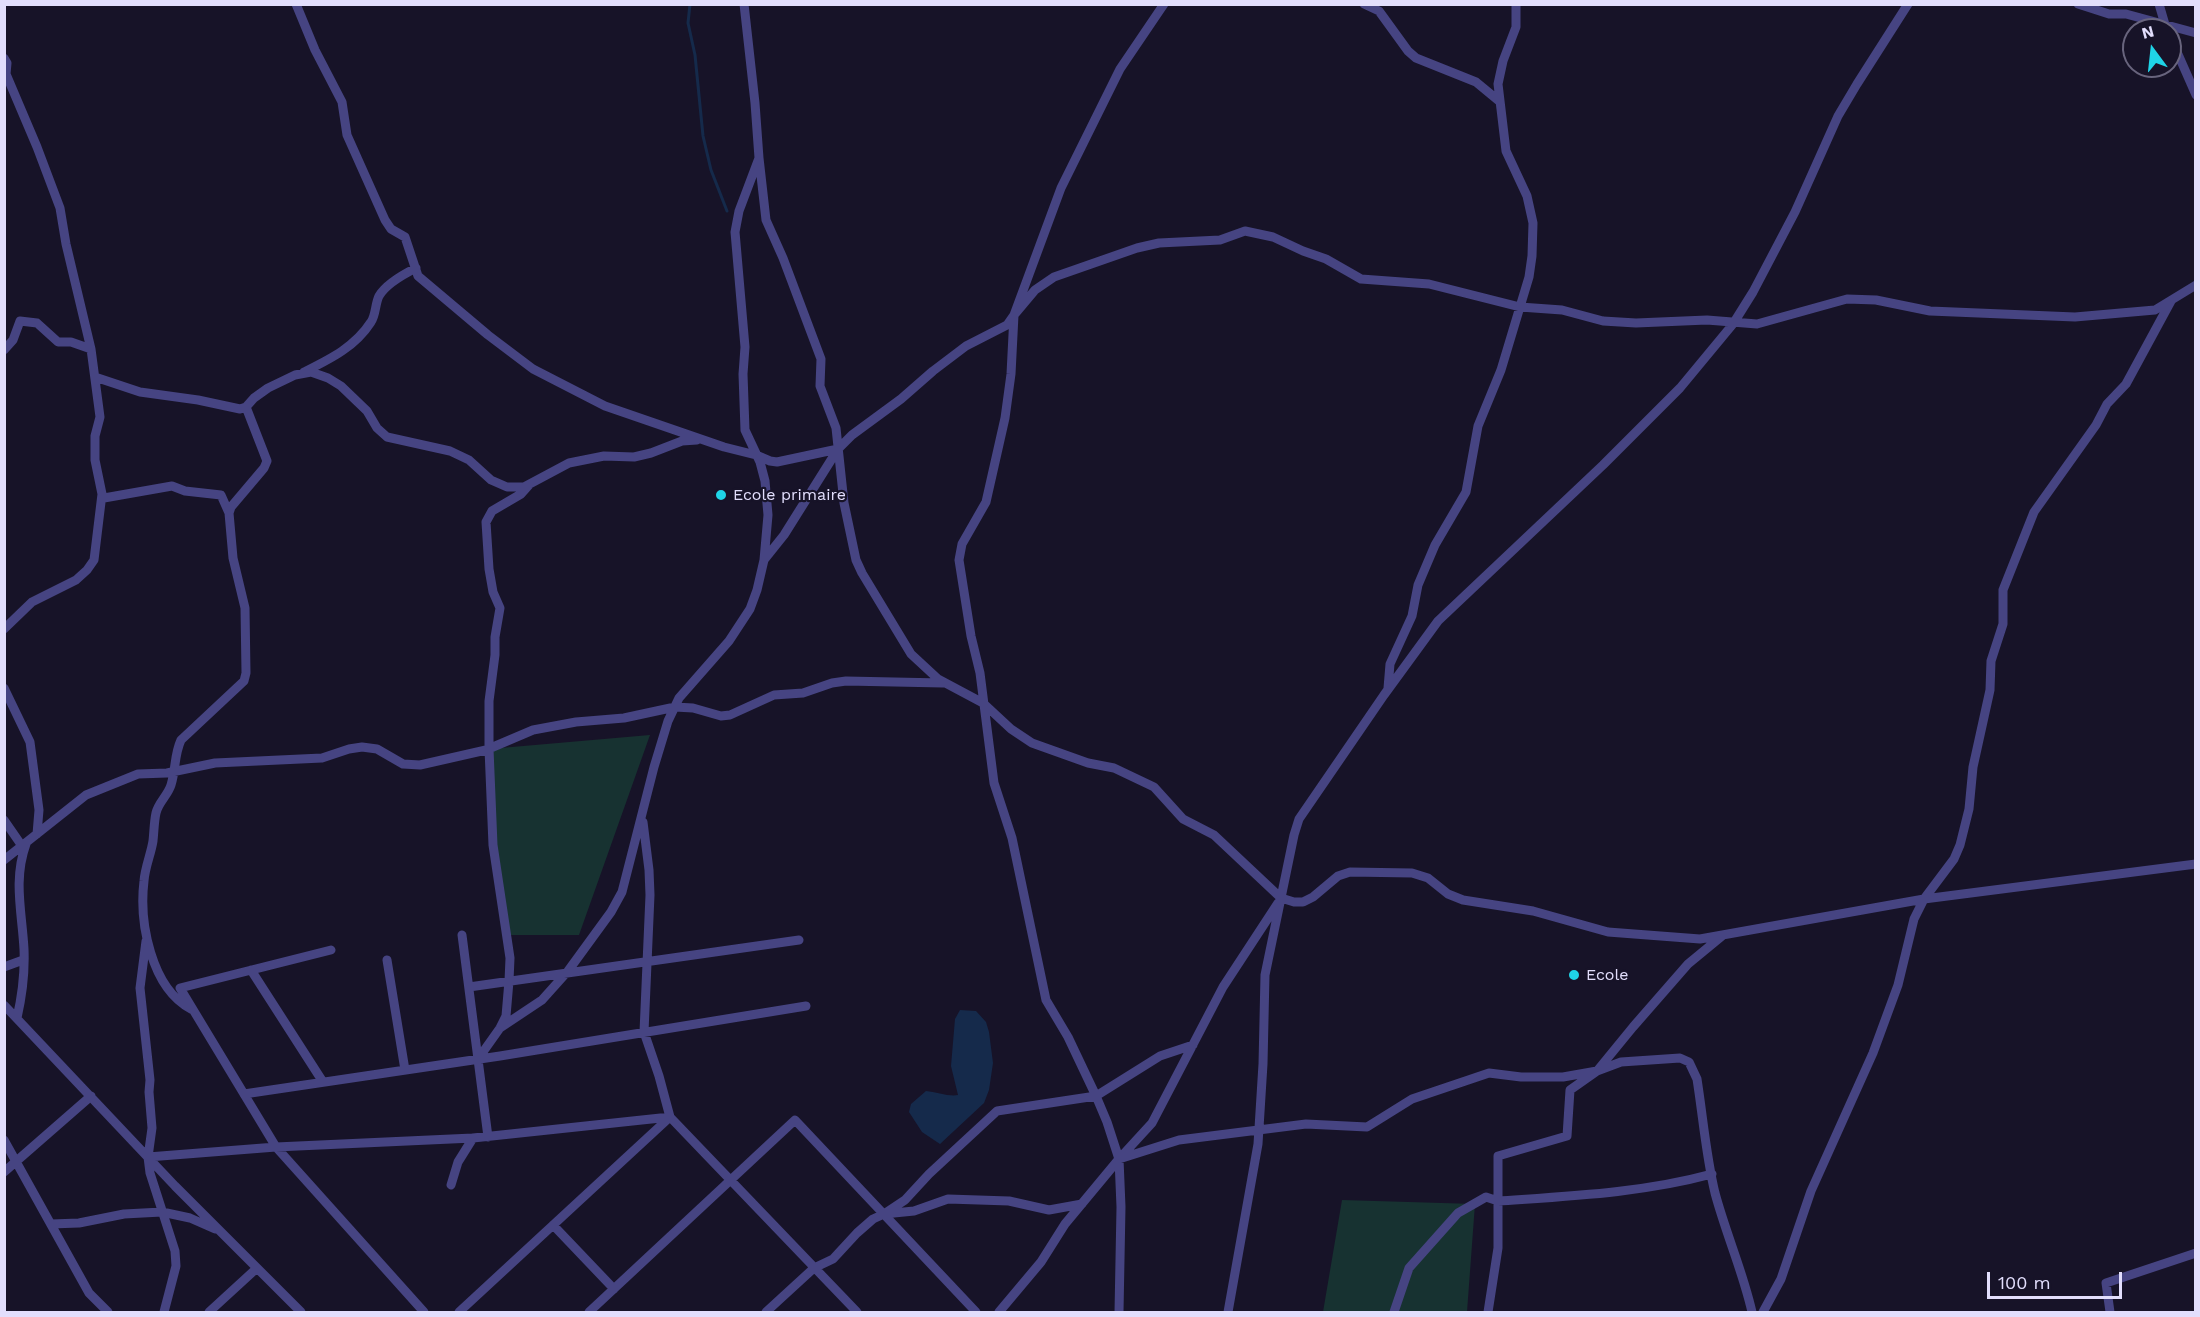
<!DOCTYPE html>
<html>
<head>
<meta charset="utf-8">
<style>
	body { margin:0 }
	#map { position:relative; width:2200px; height:1317px; overflow:hidden; background:#171328; font-family:"Work Sans",sans-serif }
	canvas { display:block }
	.frame { position:absolute; inset:0; border:6px solid #e2defc; pointer-events:none }
	.north { position:absolute; left:2122px; top:18px; width:60px; height:60px; box-sizing:border-box; background:#171328; border:2px solid #68647d; border-radius:50%; rotate:345deg; font-size:16px; font-weight:700; line-height:24px; text-align:center; color:#e2defc }
	.north::after { content:''; display:block; margin:auto; width:21px; height:27px; background:#1fd4e7; clip-path:polygon(50% 0,100% 100%,50% 72%,0 100%) }
	.scale { position:absolute; left:1987px; top:1272px; width:135px; height:27px; box-sizing:border-box; border:3px solid #e2defc; border-top:0; padding-left:8px; font-size:18px; line-height:21px; white-space:nowrap; color:#e2defc; -webkit-text-stroke:4px #171328; paint-order:stroke }
</style>
</head>
<body>
<div id="map">
<canvas width="2200" height="1317"></canvas>
<div class="frame"></div>
<div class="north">N</div>
<div class="scale">100 m</div>
</div>
<script>
const ctx = document.querySelector('canvas').getContext('2d');
ctx.lineJoin = 'round';
function fillPath(path, color) { ctx.fillStyle = color; ctx.fill(path, 'evenodd'); }
function trace(path, color, width, dash) { ctx.strokeStyle = color; ctx.lineWidth = width; ctx.lineCap = dash ? 'butt' : 'round'; ctx.setLineDash(dash || []); ctx.stroke(path); }
function drawText(font, color, halo, rows, align = 'center') {
  ctx.font = font + ' "Work Sans",sans-serif'; ctx.lineWidth = 4.5; ctx.setLineDash([]); ctx.textBaseline = 'middle'; ctx.strokeStyle = halo; ctx.fillStyle = color; for (const [text, x, y, turn = 0] of rows) {
    ctx.save(); ctx.translate(x, y); ctx.rotate((+turn || 0) * Math.PI / 180); ctx.textAlign = isNaN(turn) ? turn : align; if (halo) ctx.strokeText(text, 0, 0); ctx.fillText(text, 0, 0); ctx.restore();
  }
}
fillPath(new Path2D(`
	M 650,735 L 579,935 L 506,935 L 501,897 L 489,749 Z
	M 1342,1200 L 1475,1204 L 1467,1312 L 1323,1312 Z`), '#173231');
fillPath(new Path2D(`
	M 960,1010 L 976,1011 L 986,1022 L 989,1032 L 993,1063 L 989,1090 L 984,1103 L 940,1144 L 922,1132 L 909,1112 L 911,1104 L 926,1091 C 936,1092 950,1097 958,1095 L 951,1066 L 955,1019 Z`), '#152a4b');
trace(new Path2D(`
	M 690,4 L 688,23 L 695,55 L 703,136 L 711,170 L 727,211`), '#152a4b', 3);
trace(new Path2D(`
	M 296,4 L 315,50 L 342,102 L 347,135 L 385,220 L 391,229 L 405,237 L 418,276 L 488,335 L 533,369 L 605,406 L 724,447 L 756,455 L 770,461 L 777,462 L 838,449
	M 1364,4 L 1379,11 L 1408,51 L 1416,58 L 1476,82 L 1499,101
	M 2078,4 L 2109,14 L 2126,14 L 2196,33
	M 2159,4 L 2166,28
	M 2170,36 L 2196,95
	M 4,58 L 7,63 L 6,74 L 37,147 L 60,208 L 66,244 L 91,349 L 100,417 L 95,436 L 95,460 L 102,494 L 104,498 L 172,486 L 185,491 L 221,495 L 229,513
	M 759,158 L 766,220 L 783,258 L 821,359 L 820,386 L 836,428 L 844,503 L 856,560 L 862,573 L 911,654 L 938,679 L 983,703 L 1011,729 L 1032,743 L 1088,763 L 1114,768 L 1154,787 L 1183,819 L 1214,835 L 1281,898 L 1294,902 L 1303,902 L 1313,897 L 1338,876 L 1350,872 L 1412,873 L 1428,878 L 1448,894 L 1463,900 L 1533,911 L 1608,932 L 1700,939 L 1924,899 L 2196,864
	M 4,350 L 13,340 L 20,321 L 37,323 L 58,342 L 71,342 L 91,349
	M 304,372 C 330,359 355,347 371,322 C 376,315 375,304 379,296 C 386,284 404,274 416,268
	M 95,377 L 140,392 L 198,400 L 240,409 L 246,407 L 254,398 L 268,388 L 295,375 L 311,372 L 328,378 L 341,386 L 367,411 L 377,428 L 387,437 L 450,451 L 469,460 L 491,480 L 507,487 L 524,487 L 569,463 L 604,456 L 634,457 L 651,453 L 682,441 L 697,440
	M 764,560 L 784,535 L 838,449 L 852,435 L 901,399 L 933,371 L 966,346 L 1007,325 L 1014,315 L 1061,188 L 1120,69 L 1164,4
	M 4,629 L 32,602 L 76,580 L 87,570 L 94,560 L 102,494
	M 4,688 L 30,742 L 39,810 L 37,834
	M 1388,688 L 1390,664 L 1412,616 L 1418,585 L 1435,545 L 1466,492 L 1478,426 L 1501,370 L 1529,277 L 1532,256 L 1533,223 L 1527,196 L 1506,151 L 1498,84 L 1503,61 L 1516,27 L 1516,4
	M 4,820 L 22,846
	M 643,822 L 649,870 L 650,895 L 644,1032 L 659,1076 L 670,1117 L 857,1312
	M 4,860 L 86,795 L 138,774 L 167,773 L 215,763 L 322,758 L 349,749 L 362,747 L 377,749 L 403,764 L 420,765 L 486,750 L 533,730 L 576,722 L 624,718 L 675,707 L 693,708 L 721,716 L 730,715 L 774,695 L 803,693 L 832,683 L 846,681 L 943,683
	M 462,935 L 488,1137
	M 146,941 L 140,988 L 150,1080 L 149,1092 L 152,1128 L 148,1157 L 150,1173 L 175,1251 L 176,1266 L 164,1312
	M 331,950 L 180,988 L 276,1147 L 473,1138 L 670,1117
	M 387,960 L 405,1070
	M 4,967 L 23,960
	M 251,970 L 323,1082
	M 469,987 L 799,940
	M 4,1005 L 175,1186 L 301,1312
	M 191,1009 C 151,988 139,922 144,881 C 145,867 151,854 153,841 C 154,832 154,822 156,813 C 158,803 168,795 171,785 C 176,769 174,755 181,740 L 244,681 L 246,673 L 245,608 L 233,558 L 229,513 L 231,507 L 264,468 L 267,461 L 246,407
	M 17,1018 C 22,996 25,972 24,949 C 22,912 13,880 26,844
	M 500,1028 L 542,1000 L 568,971 L 611,912 L 622,892 L 654,767 L 668,721 L 679,698 L 729,641 L 750,609 L 757,590 L 764,560 L 768,515 L 765,481 L 760,462 L 745,430 L 743,374 L 745,347 L 735,232 L 739,211 L 759,158 L 755,103 L 744,4
	M 478,1059 L 500,1028 L 506,1016 L 509,981 L 510,958 L 493,845 L 489,749 L 489,701 L 495,655 L 495,637 L 500,608 L 493,592 L 489,569 L 486,522 L 492,511 L 521,494 L 529,485
	M 244,1094 L 500,1056 L 806,1006
	M 4,1140 L 89,1293 L 108,1312
	M 148,1157 L 276,1147 L 424,1312
	M 1119,1159 L 1179,1140 L 1306,1124 L 1367,1127 L 1412,1099 L 1489,1073 L 1521,1077 L 1563,1077 L 1597,1071 L 1633,1027 L 1688,964 L 1722,936
	M 4,1172 L 91,1096
	M 451,1185 L 458,1162 L 473,1138
	M 884,1214 L 905,1200 L 929,1174 L 997,1111 L 1096,1096 L 1160,1056 L 1193,1045
	M 51,1224 L 79,1223 L 124,1214 L 162,1212 L 190,1218 L 215,1229
	M 553,1225 L 614,1289
	M 209,1312 L 257,1268
	M 459,1312 L 670,1117
	M 589,1312 L 795,1120 L 976,1312
	M 766,1312 L 814,1268 L 833,1259 L 857,1233 L 873,1219 L 884,1214 L 914,1211 L 948,1199 L 1009,1201 L 1049,1210 L 1082,1204
	M 999,1312 L 1041,1262 L 1065,1224 L 1119,1159 L 1152,1123 L 1223,987 L 1278,903
	M 1119,1312 L 1121,1207 L 1119,1159 L 1107,1122 L 1096,1096 L 1068,1037 L 1046,1000 L 1012,838 L 994,783 L 980,673 L 971,636 L 959,560 L 962,544 L 986,502 L 1005,418 L 1011,374 L 1014,315 L 1035,290 L 1054,277 L 1137,248 L 1159,243 L 1220,240 L 1245,231 L 1273,237 L 1303,251 L 1326,259 L 1361,279 L 1429,284 L 1520,307 L 1562,310 L 1603,321 L 1636,323 L 1707,320 L 1757,324 L 1847,299 L 1876,300 L 1930,311 L 2075,317 L 2155,310 L 2196,285
	M 1228,1312 L 1258,1144 L 1263,1064 L 1265,975 L 1294,835 L 1299,819 L 1384,695 L 1438,621 L 1603,465 L 1680,388 L 1733,324 L 1753,292 L 1795,212 L 1838,116 L 1857,84 L 1908,4
	M 1394,1312 L 1409,1268 L 1458,1213 L 1486,1197 L 1498,1201 C 1570,1196 1642,1193 1712,1174
	M 1488,1312 L 1498,1248 L 1498,1156 L 1567,1136 L 1570,1090 L 1597,1071 L 1621,1062 L 1680,1058 L 1689,1062 L 1697,1079 C 1703,1117 1706,1156 1715,1193 C 1726,1234 1743,1272 1752,1312
	M 1763,1312 L 1781,1279 L 1811,1191 L 1873,1053 L 1898,985 L 1914,919 L 1924,899 L 1954,859 L 1960,845 L 1969,809 L 1973,767 L 1990,690 L 1991,661 L 2003,624 L 2003,590 L 2034,512 L 2096,425 L 2107,404 L 2126,384 L 2171,301
	M 2110,1312 L 2106,1283 L 2196,1253`), '#464482', 9);
for (const [x, y, r, color] of [
	[721,495,6,"#1fd4e7"],
	[1574,975,6,"#1fd4e7"]
]) { const dot = new Path2D(); dot.arc(x, y, r, 0, 2 * Math.PI); ctx.fillStyle = color; ctx.fill(dot); trace(dot, '#171328', 2); }
drawText('16px', '#e2defc', '#171328', [
	["Ecole primaire",733,495],
	["Ecole",1586,975]
], 'left');
</script>
</body>
</html>
